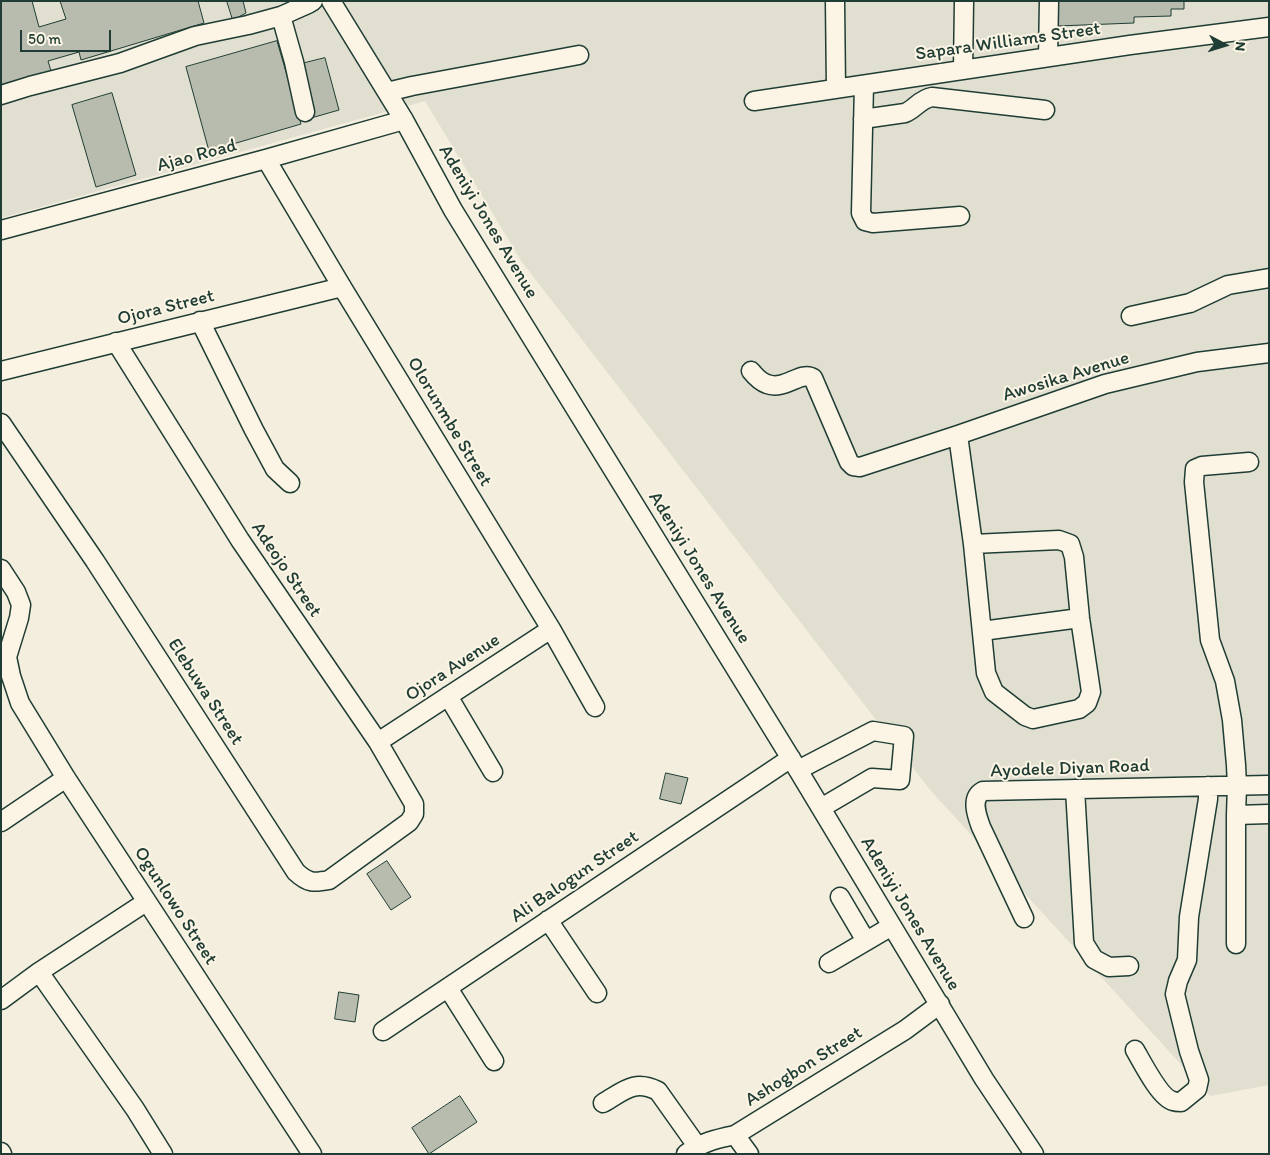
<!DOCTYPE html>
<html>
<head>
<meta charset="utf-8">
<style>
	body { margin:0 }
	#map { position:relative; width:1270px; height:1155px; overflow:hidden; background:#f3eede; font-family:Itim,sans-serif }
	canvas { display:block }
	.frame { position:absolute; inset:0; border:2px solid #1f3d34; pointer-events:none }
	.north { position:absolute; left:1200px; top:20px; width:50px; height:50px; -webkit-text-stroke:4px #fcf5e5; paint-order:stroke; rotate:95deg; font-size:14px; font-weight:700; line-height:20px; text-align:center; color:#1f3d34 }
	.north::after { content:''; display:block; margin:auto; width:18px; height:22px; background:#1f3d34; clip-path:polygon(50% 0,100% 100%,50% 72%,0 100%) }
	.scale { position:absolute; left:20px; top:30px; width:91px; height:22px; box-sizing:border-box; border:2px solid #1f3d34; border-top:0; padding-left:6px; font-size:15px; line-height:18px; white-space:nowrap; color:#1f3d34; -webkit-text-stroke:4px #fcf5e5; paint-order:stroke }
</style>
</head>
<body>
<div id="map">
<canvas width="1270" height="1155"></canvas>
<div class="frame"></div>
<div class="north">N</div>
<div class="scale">50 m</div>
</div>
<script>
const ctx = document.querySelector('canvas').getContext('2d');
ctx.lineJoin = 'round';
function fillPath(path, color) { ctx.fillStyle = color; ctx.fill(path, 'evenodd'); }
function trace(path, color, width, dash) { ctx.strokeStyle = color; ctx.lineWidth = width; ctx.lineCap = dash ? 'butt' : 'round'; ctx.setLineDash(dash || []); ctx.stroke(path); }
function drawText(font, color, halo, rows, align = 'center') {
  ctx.font = font + ' Itim,sans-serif'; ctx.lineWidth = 4; ctx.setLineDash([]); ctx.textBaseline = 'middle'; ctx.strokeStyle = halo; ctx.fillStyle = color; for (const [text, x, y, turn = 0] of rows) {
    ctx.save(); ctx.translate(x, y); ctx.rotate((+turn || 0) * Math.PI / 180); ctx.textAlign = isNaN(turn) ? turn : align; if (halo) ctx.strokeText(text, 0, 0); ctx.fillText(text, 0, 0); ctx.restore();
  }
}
fillPath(new Path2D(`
	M 1,1 L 1269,1 L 1269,1085 L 1210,1096 L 931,791 L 522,262 L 425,101 L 1,218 Z`), '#e1dfd0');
const building = new Path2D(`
	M 1,1 L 32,1 L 39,27 L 66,19 L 60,1 L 198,1 L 204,23 L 81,60 L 79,52 L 48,61 L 51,71 L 1,86 Z
	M 227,1 L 243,1 L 246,13 L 233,20 Z
	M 1057,1 L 1184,1 L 1184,9 L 1171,9 L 1171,16 L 1134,17 L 1134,23 L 1058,26 Z
	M 277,41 L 301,124 L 209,151 L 186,67 Z
	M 325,58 L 339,110 L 311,118 L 297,65 Z
	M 112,93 L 136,175 L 96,187 L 72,105 Z
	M 666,773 L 688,778 L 681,804 L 660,799 Z
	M 387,861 L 411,897 L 391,910 L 367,874 Z
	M 339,992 L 359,995 L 355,1022 L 335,1019 Z
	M 460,1096 L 477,1122 L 429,1154 L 412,1128 Z`);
fillPath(building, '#b8bcae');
trace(building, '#1f3d34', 1);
const minor = new Path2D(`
	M 331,1 L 404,120 L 453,210 L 798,770 L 984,1079 L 1034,1154
	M 835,1 L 836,89
	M 281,16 L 294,62 L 305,112
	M 1048,57 L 1049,1
	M 963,70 L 964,1
	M 864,85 L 861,213 L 865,221 L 873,223 L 960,216
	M 387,92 L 412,86 L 579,55
	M 1,95 L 30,86 L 120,63 L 195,36 L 248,25 L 281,16 L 308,4 L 313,1
	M 754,101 L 1130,45 L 1269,27
	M 863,119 L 905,113 C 915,109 920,99 932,97 L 1045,110
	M 266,159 L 342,287 L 551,629 L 595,707
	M 1,230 L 266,159 L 404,120
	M 1131,316 L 1190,303 L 1228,285 L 1269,278
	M 200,321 L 254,430 L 275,469 L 290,483
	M 1,371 L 342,287
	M 751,371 C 755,376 761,382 767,384 C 785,391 801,370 813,378 L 849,462 L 853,466 L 860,467 L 958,435 L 1105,384 L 1197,362 L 1269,353
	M 1,423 L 95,561 L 296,872 C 308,883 313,883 329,880 L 409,822 L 414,814 L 414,804 L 378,742 L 240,540 L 116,342
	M 958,435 L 973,544 L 986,673 L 994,692 L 1025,716 L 1033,719 L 1079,709 L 1087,703 L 1091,692 L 1080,618 L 1074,557 L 1070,544 L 1059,540 L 973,544
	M 1,569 L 16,592 L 21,605 L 19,618 L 7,657 L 11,676 L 20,703 L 66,778 L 312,1154
	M 982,631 L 1080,618
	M 448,696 L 493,772
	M 378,742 L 551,629
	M 798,770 L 873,731 L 904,736 L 900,780 L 872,778 L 821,808
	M 1075,789 L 1084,943 L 1094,959 L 1109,967 L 1129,966
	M 1236,815 L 1269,814
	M 1,822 L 66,778
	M 840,897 L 866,941
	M 1024,918 L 981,827 C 977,816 970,798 983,791 L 1269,785
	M 548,920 L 597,993
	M 1236,944 L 1236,815 L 1237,786 L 1236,765 L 1232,720 L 1225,681 L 1210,640 L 1194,482 L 1195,469 L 1202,466 L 1249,462
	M 829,963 L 892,926
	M 39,972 L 135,1109 L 163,1154
	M 448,988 L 494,1061
	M 1,1000 L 39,972 L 146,902
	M 383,1031 L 791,758
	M 1135,1050 C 1142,1062 1160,1098 1173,1101 C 1176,1102 1179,1102 1181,1102 L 1197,1089 L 1199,1080 L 1189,1051 L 1175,994 L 1178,981 L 1187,960 L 1189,917 L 1208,799 L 1208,786
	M 603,1103 C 624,1091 634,1079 658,1091 L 697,1146
	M 735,1135 L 749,1154
	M 1,1152 L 2,1154
	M 686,1154 C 702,1142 716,1139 735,1135 L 905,1030 L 940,1004`);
trace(minor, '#1f3d34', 21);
trace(minor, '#fcf5e5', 18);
drawText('19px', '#1f3d34', '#fcf5e5', [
	["Sapara Williams Street",1008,42,-8],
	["Ajao Road",197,156,-15],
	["Adeniyi Jones Avenue",488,222,59],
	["Ojora Street",166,308,-14],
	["Awosika Avenue",1066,377,-17],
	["Olorunmbe Street",449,422,59],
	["Adeniyi Jones Avenue",699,568,58],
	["Adeojo Street",286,570,56],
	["Ojora Avenue",453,668,-33],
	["Elebuwa Street",205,692,57],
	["Ayodele Diyan Road",1070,769,-2],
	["Ali Balogun Street",575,877,-34],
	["Ogunlowo Street",175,906,57],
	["Adeniyi Jones Avenue",910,914,59],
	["Ashogbon Street",804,1067,-32]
]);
</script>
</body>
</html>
